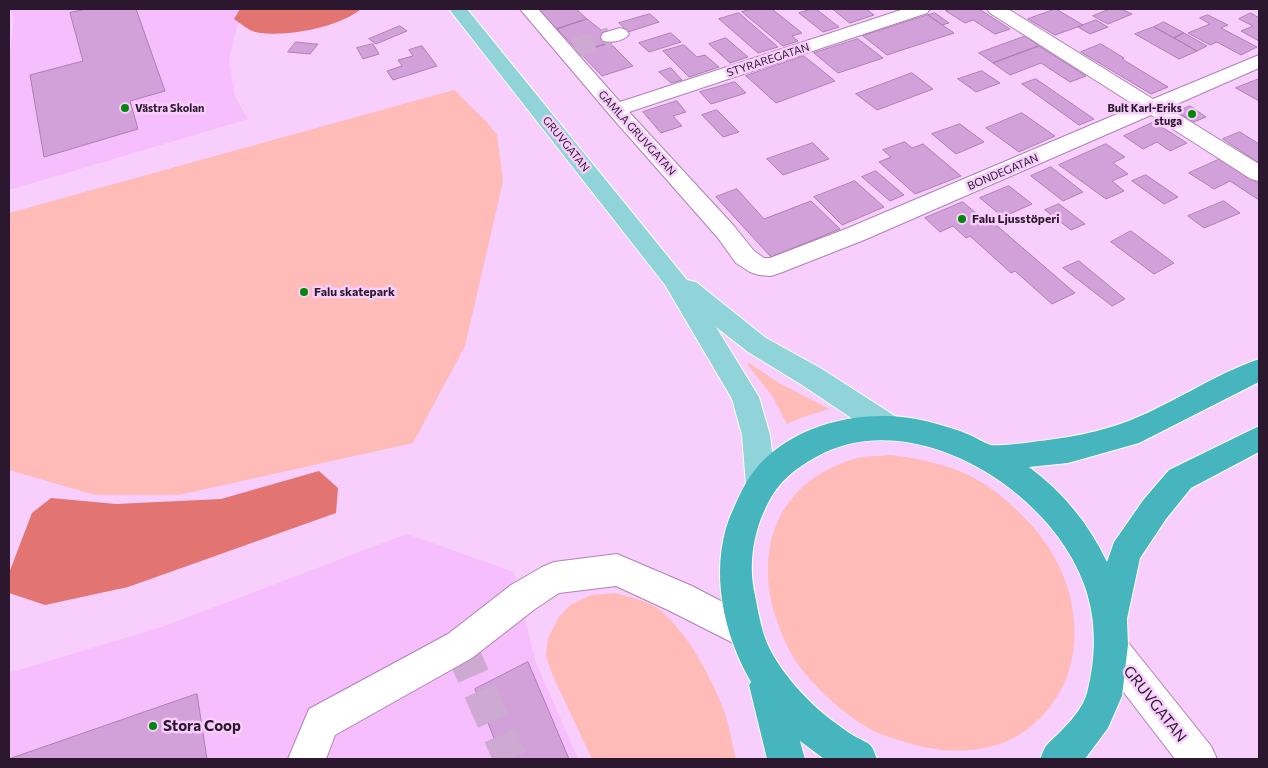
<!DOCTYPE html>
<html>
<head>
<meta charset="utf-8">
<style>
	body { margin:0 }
	#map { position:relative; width:1268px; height:768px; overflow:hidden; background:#f7cefc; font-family:Commissioner,sans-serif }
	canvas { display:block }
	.frame { position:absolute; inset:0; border:10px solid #2b182e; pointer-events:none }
</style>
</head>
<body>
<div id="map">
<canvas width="1268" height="768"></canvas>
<div class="frame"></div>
</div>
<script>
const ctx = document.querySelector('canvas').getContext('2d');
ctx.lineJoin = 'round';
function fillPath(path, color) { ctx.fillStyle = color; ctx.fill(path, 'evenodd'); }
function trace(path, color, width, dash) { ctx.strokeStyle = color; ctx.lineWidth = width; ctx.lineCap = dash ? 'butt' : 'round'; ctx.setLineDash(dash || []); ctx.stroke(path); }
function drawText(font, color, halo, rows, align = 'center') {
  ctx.font = font + ' Commissioner,sans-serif'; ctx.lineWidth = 5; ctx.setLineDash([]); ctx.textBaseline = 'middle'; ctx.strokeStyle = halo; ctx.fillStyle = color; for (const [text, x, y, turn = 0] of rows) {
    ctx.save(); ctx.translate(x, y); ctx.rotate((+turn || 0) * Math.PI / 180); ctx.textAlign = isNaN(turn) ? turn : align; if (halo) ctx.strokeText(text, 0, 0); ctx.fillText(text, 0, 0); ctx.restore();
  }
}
fillPath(new Path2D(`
	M 9,9 L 250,9 L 237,26 L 229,59 L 235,97 L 248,119 L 9,190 L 9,64 L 14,16 Z
	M 407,534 L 514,572 L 535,660 L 578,759 L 9,759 L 9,673 L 162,627 Z`), '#f6befd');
fillPath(new Path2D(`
	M 454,90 L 486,121 L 497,135 L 503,181 L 465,346 L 413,443 L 179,495 L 95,495 L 9,470 L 9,213 Z
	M 749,363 L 779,383 L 829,409 L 803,417 L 787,424 L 773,397 L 747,364 Z
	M 891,455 C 929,460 966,468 997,493 C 1017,509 1035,527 1049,548 C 1080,596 1086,663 1049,708 C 1038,722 1022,735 1005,742 C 973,755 934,752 902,741 C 894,738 884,736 876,732 C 848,718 823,695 803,671 C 790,655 780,632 774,612 C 755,541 782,481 854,459 C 865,456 879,456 891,455 Z
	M 615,593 C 629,597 649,601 661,611 C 688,633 714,682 725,714 C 730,729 732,745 736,759 L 592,759 L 553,676 L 546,656 L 548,638 L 559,617 L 570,605 L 592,595 Z`), '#febbb7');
fillPath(new Path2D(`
	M 240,9 L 361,9 C 338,28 283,38 255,32 C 248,30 240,23 234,19 Z
	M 319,471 L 338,488 L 336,513 L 128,587 L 45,605 L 9,593 L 9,573 L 32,513 L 51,498 L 116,504 L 221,499 Z`), '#e27471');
const building = new Path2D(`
	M 86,9 L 136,9 L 165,91 L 130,101 L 138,129 L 44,157 L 30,75 L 83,61 L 70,13 Z
	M 537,9 L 576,9 L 587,19 L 557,29 Z
	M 752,9 L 772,9 L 802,33 L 792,36 L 798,41 L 783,46 L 742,12 Z
	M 812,9 L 816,9 L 839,27 L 823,32 L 799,13 Z
	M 833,9 L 866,9 L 874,15 L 850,23 Z
	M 953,9 L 979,9 L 1010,29 L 995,34 L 973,20 L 965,23 L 946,11 Z
	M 1056,9 L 1083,25 L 1055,35 L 1028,19 Z
	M 1110,9 L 1121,9 L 1132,14 L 1108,24 L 1093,16 Z
	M 739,13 L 778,47 L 758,53 L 719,19 Z
	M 935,13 L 949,23 L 942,25 L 928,15 Z
	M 1251,13 L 1259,18 L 1259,41 L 1241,31 L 1253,26 L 1239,19 Z
	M 650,14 L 659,22 L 628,32 L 619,23 Z
	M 928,15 L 954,33 L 887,55 L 863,36 Z
	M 1208,15 L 1228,25 L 1221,28 L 1257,47 L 1241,55 L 1217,42 L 1210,45 L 1188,33 L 1210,24 L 1200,18 Z
	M 587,19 L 610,37 L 610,43 L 579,52 L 557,29 Z
	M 1096,20 L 1108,27 L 1090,34 L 1078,27 Z
	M 1164,22 L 1184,33 L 1174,38 L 1154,27 Z
	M 400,26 L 407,31 L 376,44 L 369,39 Z
	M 1154,27 L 1174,38 L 1197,51 L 1179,59 L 1135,34 Z
	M 671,33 L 681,42 L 649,52 L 639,43 Z
	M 1184,33 L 1207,46 L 1197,51 L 1174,38 Z
	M 1026,36 L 1039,46 L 993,63 L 979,53 Z
	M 726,38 L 748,57 L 730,63 L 709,44 Z
	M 858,39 L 883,58 L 838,73 L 814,53 Z
	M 296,42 L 315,44 L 318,44 L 310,54 L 288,52 Z
	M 610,43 L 633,66 L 602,76 L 579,52 Z
	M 373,44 L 379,54 L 363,59 L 357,48 Z
	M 1101,44 L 1124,58 L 1122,59 L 1168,87 L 1151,94 L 1081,52 Z
	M 684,45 L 697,57 L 705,55 L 719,67 L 689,77 L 663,51 Z
	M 422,46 L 437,66 L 393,80 L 387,71 L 402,66 L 398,60 L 413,56 L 409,50 Z
	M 1039,46 L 1086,76 L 1070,82 L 1041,63 L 1010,75 L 993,63 Z
	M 804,56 L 835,81 L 776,103 L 746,76 Z
	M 671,68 L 682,80 L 671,83 L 659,72 Z
	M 982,71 L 1000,83 L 976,92 L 958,79 Z
	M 912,73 L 933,89 L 877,110 L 856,94 Z
	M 1036,79 L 1094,119 L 1079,125 L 1022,84 Z
	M 1259,79 L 1259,101 L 1236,88 Z
	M 735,82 L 746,93 L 711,104 L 700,92 Z
	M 677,101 L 686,112 L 673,116 L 682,126 L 661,133 L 643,112 Z
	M 1190,106 L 1206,117 L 1194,122 L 1177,112 Z
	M 717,110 L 739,132 L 723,137 L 702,115 Z
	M 1022,113 L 1055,136 L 1019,152 L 986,128 Z
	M 1154,122 L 1187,143 L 1170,151 L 1157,142 L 1143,149 L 1124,136 Z
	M 960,124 L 984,142 L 956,154 L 932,134 Z
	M 1240,132 L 1259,144 L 1259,163 L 1223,139 Z
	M 905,142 L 912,148 L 923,144 L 961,176 L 915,194 L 879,162 L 891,157 L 883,150 Z
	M 813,143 L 829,159 L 783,175 L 767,159 Z
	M 1106,144 L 1125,157 L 1113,163 L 1128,174 L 1112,181 L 1124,191 L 1106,199 L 1059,165 Z
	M 1220,159 L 1259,184 L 1259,200 L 1230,181 L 1214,189 L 1189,173 Z
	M 1051,167 L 1083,192 L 1063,201 L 1031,176 Z
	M 876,171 L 904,195 L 890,201 L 862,177 Z
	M 1146,175 L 1178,197 L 1164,204 L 1132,181 Z
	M 855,181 L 884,207 L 842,225 L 814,197 Z
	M 1009,186 L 1032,204 L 1003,217 L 980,198 Z
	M 737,189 L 764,219 L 811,201 L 840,229 L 771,257 L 716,197 Z
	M 1224,201 L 1240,213 L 1204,228 L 1188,216 Z
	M 963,202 L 991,226 L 995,224 L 1075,293 L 1052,304 L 1015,271 L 1011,273 L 970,236 L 966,238 L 953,226 L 940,232 L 925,218 Z
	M 1059,204 L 1085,224 L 1071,230 L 1045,210 Z
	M 1131,231 L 1174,263 L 1154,274 L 1111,242 Z
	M 1079,261 L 1125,299 L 1112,306 L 1063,268 Z
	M 528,662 L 569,759 L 502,759 L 475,689 Z
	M 197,694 L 207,759 L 9,759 Z`);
fillPath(building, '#d3a1d9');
trace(building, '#ae7eb4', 1);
trace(new Path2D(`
	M 575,48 L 610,37`), '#ceaad3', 20, [20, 10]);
trace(new Path2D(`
	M 460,646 L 510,759`), '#ceaad3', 33, [33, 16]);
const minor = new Path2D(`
	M 520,9 L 538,9 L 620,102 L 904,9 L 930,9 L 927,13 L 629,112 L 734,226 L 754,251 L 764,258 L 770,258 L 848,228 L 1136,106 L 990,13 L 987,9 L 1008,9 L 1153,99 L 1259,55 L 1259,68 L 1168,108 L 1259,164 L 1259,181 L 1251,179 L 1151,115 L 864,240 L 780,273 L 771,276 L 759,275 L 750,272 L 736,263 L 718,238 L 609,114 Z
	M 620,28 L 626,30 L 629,34 C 624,41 612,43 603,41 L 601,37 L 603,33 Z
	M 617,554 L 692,586 L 759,621 L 764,633 L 759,645 L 747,650 L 668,610 L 616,586 L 559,593 L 535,609 L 472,658 L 335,735 L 326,759 L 288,759 L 309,709 L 448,634 L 511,585 L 542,567 L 554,562 Z
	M 1111,631 L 1123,636 L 1211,746 L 1217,759 L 1175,759 L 1099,660 L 1094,648 L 1099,636 Z`);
const major = new Path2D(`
	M 449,9 L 467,9 L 687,280 L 696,282 L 766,338 L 822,369 L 898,418 L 902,427 L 898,436 L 888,439 L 878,436 L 802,385 L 748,352 L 716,327 L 759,397 L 770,435 L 776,485 L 772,495 L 761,499 L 750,495 L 746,485 L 742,435 L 732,399 L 665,285 Z`);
const highway = new Path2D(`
	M 1259,359 L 1259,382 L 1139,443 L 1068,463 L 1029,467 C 1063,492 1089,524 1107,562 L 1114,542 L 1144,499 L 1169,470 L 1259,426 L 1259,452 L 1191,488 L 1166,519 L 1140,558 L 1127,619 L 1128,645 L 1122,696 L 1108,728 L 1085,759 L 1040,759 C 1042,755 1043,750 1046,746 C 1049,742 1054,738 1058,734 C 1069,723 1083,708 1087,693 C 1096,658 1097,622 1085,587 C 1053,491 912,402 816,457 C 796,468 778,482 768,503 C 753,532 748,564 755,595 C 758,611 761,628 767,643 C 780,672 806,700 830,719 C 839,725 847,732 856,737 C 861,740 868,742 871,746 C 874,749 875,755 877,759 L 824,759 L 800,741 L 805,759 L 767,759 L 749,685 L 751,682 C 723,634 710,571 729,519 C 736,503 743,485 754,471 C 792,422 868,407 926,421 C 941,425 956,429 970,435 C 977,438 984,443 991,445 C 1001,447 1055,439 1068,437 C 1086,434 1106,429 1123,423 C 1170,406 1212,375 1259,359 Z`);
trace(minor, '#b080b6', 2);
trace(major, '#fff', 2);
trace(highway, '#fff', 2);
fillPath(minor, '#fff');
fillPath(major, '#90d3d8');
fillPath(highway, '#46b5be');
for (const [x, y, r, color] of [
	[125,108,5,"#018608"],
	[1192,114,5,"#018608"],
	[962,219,5,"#018608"],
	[304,292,5,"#018608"],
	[153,726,5,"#018608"]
]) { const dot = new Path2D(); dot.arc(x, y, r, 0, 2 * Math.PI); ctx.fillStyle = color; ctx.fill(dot); trace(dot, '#f7cefc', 2); }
drawText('11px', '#2b182e', '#f7cefc', [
	["STYRAREGATAN",768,60,-18],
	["GAMLA GRUVGATAN",637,133,48],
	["GRUVGATAN",566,144,51],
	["BONDEGATAN",1003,172,-23]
]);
drawText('bold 11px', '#2b182e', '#f7cefc', [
	["Västra Skolan",135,108],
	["Bult Karl-Eriks",1182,108,"right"],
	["stuga",1182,121,"right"]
], 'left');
drawText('bold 12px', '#2b182e', '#f7cefc', [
	["Falu Ljusstöperi",972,219],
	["Falu skatepark",314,292]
], 'left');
drawText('15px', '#2b182e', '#f7cefc', [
	["GRUVGATAN",1155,704,52]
]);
drawText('bold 15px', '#2b182e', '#f7cefc', [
	["Stora Coop",163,726]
], 'left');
</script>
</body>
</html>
